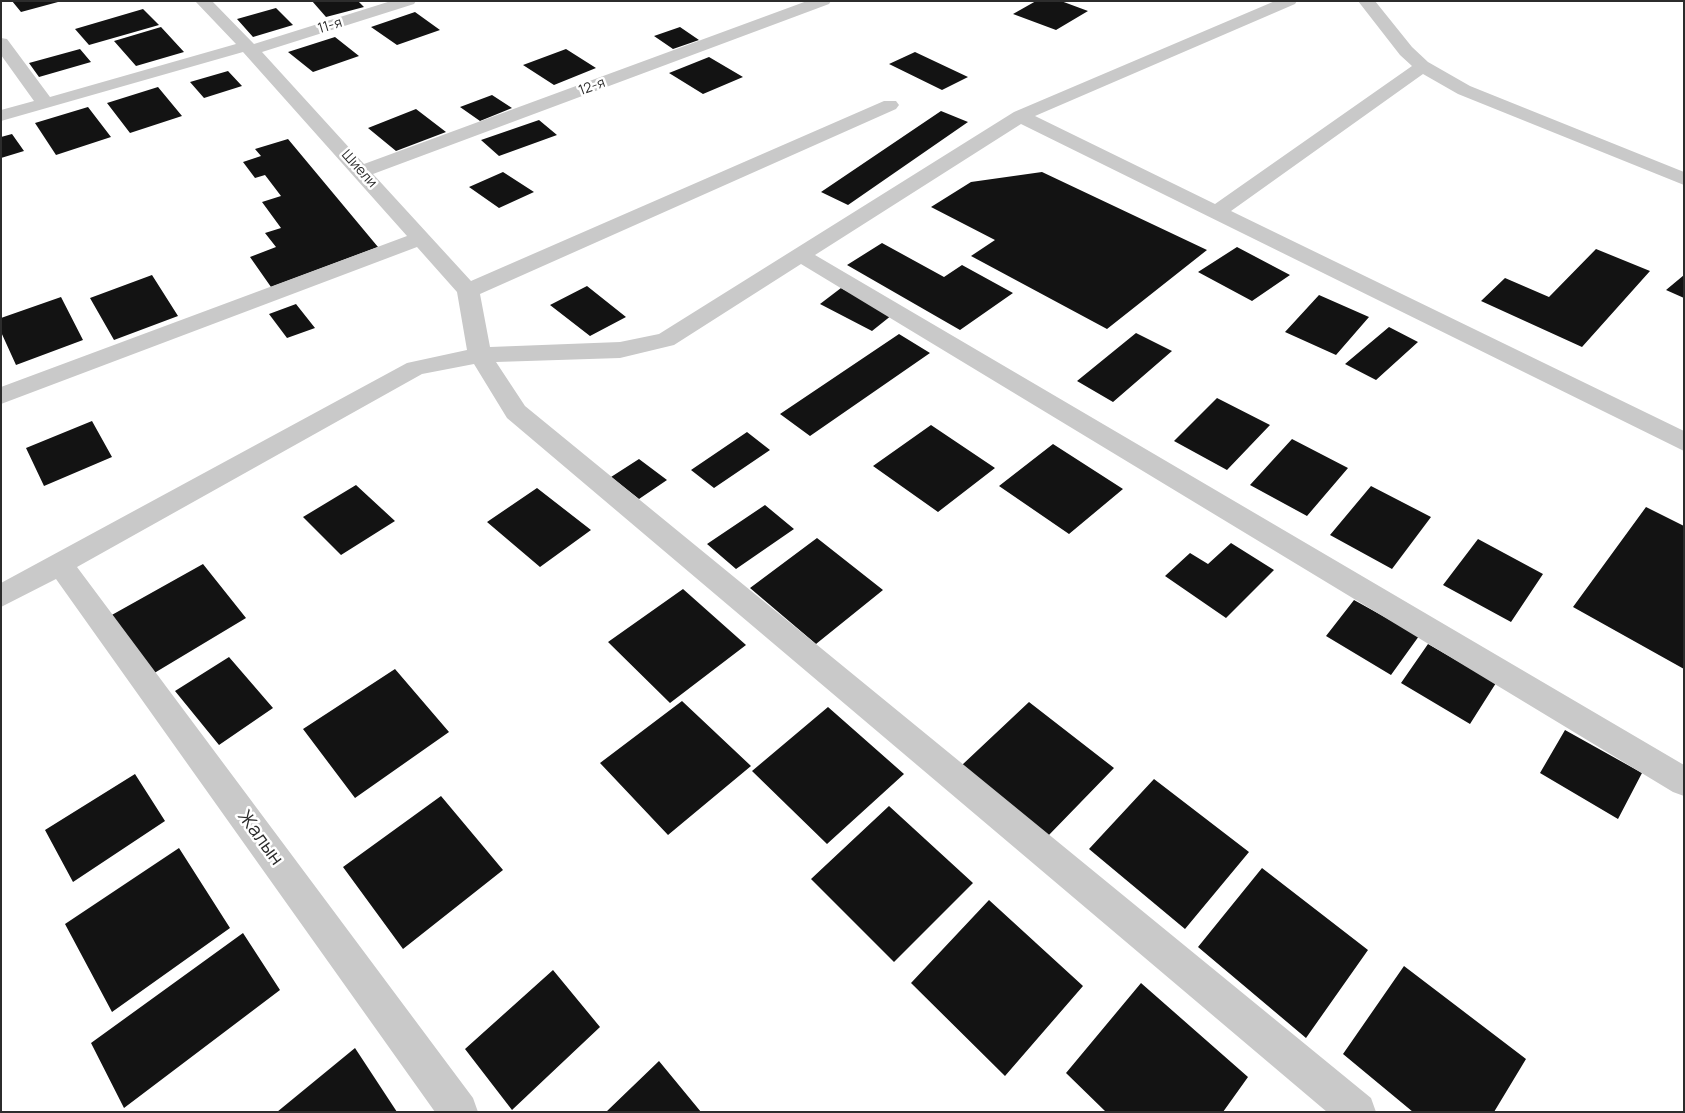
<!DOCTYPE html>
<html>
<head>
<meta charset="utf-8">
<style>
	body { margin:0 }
	#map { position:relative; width:1685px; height:1113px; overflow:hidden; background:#fff; font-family:Manrope,sans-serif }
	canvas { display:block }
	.frame { position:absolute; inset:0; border:2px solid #2c2c2c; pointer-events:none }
</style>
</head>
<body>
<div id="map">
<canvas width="1685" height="1113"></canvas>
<div class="frame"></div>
</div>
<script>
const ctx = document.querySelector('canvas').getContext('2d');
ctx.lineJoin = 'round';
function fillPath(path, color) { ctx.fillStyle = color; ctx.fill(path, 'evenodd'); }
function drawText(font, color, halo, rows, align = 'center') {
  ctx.font = font + ' Manrope,sans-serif'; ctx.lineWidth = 5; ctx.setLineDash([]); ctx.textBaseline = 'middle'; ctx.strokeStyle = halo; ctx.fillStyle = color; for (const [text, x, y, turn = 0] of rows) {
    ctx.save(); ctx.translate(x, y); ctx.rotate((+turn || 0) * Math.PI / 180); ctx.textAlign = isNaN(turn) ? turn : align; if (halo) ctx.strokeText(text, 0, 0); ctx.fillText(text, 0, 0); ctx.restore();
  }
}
fillPath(new Path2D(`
	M 12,1 L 58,1 L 58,2 L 21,12 Z
	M 312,1 L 358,1 L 364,7 L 326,17 Z
	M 1036,1 L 1061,1 L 1088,11 L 1056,30 L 1013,14 Z
	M 276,8 L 293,25 L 253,37 L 237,19 Z
	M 143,9 L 159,25 L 89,45 L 75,29 Z
	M 415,12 L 440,30 L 397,45 L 371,27 Z
	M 161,27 L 184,52 L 136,66 L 114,41 Z
	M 680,27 L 699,40 L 673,49 L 654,36 Z
	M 335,37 L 359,56 L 313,72 L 288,52 Z
	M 80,49 L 91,62 L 39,77 L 29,63 Z
	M 566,49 L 596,68 L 554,85 L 523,65 Z
	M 915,52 L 968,77 L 942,90 L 889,64 Z
	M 709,57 L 743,77 L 703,94 L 669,73 Z
	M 228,71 L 242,86 L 204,98 L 190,82 Z
	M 158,87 L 182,116 L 130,133 L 107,103 Z
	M 492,95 L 512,108 L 480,121 L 460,107 Z
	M 88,107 L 111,137 L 56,155 L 35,123 Z
	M 416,109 L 446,132 L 396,151 L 368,128 Z
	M 941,111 L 968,122 L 848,205 L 821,192 Z
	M 539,120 L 557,135 L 499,156 L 481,140 Z
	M 12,134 L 24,151 L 1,158 L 1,137 Z
	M 288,139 L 378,247 L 271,287 L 250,257 L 276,247 L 265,233 L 281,228 L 262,202 L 281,196 L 265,175 L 255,178 L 243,162 L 261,156 L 255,149 Z
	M 503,172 L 534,192 L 499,208 L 469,187 Z
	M 1042,172 L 1207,250 L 1107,329 L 971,256 L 995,240 L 931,207 L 971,182 Z
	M 882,243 L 944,277 L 962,265 L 1013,293 L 960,330 L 847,265 Z
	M 1237,247 L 1290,275 L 1252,301 L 1198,272 Z
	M 1596,249 L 1650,271 L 1582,347 L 1481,301 L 1505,278 L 1549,297 Z
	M 152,275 L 178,316 L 114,340 L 90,298 Z
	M 1684,275 L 1684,298 L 1666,290 Z
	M 587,286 L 626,317 L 590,336 L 550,305 Z
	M 841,288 L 892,315 L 872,331 L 820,304 Z
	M 1319,295 L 1369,317 L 1336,355 L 1285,332 Z
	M 61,297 L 83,340 L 16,365 L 1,332 L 1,318 Z
	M 296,304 L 315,328 L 287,338 L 269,314 Z
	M 1389,327 L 1418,342 L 1376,380 L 1345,364 Z
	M 1136,333 L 1172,351 L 1113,402 L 1077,381 Z
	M 899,334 L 930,353 L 810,436 L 780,414 Z
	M 1217,398 L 1270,425 L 1227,470 L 1174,441 Z
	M 92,421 L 112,457 L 44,486 L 26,448 Z
	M 931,425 L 995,468 L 938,512 L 873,466 Z
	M 747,432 L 770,450 L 714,488 L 691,470 Z
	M 1292,439 L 1348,468 L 1307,516 L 1250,485 Z
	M 1053,444 L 1123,489 L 1069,534 L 999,486 Z
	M 639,459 L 667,480 L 639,499 L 611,477 Z
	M 356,485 L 395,521 L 341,555 L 303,517 Z
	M 1371,486 L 1431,517 L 1392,569 L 1330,535 Z
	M 537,488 L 591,530 L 540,567 L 487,522 Z
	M 765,505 L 794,529 L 736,569 L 707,544 Z
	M 1646,507 L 1684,526 L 1684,669 L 1573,607 Z
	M 817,538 L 883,590 L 816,644 L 750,588 Z
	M 1478,539 L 1543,574 L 1511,622 L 1443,585 Z
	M 1231,543 L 1274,570 L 1226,618 L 1165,576 L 1190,553 L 1208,564 Z
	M 203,564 L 246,618 L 151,675 L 110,616 Z
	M 683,589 L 746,645 L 670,703 L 608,642 Z
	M 1354,600 L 1419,636 L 1391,675 L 1326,636 Z
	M 1428,644 L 1496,683 L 1470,724 L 1401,683 Z
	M 229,657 L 273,708 L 219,745 L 175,691 Z
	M 395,669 L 449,732 L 355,798 L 303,729 Z
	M 682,701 L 751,766 L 668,835 L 600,763 Z
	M 1029,702 L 1114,768 L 1047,837 L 962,765 Z
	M 828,707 L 904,774 L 827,844 L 752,771 Z
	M 1565,730 L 1642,773 L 1618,819 L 1540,773 Z
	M 135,774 L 165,821 L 73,882 L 45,830 Z
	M 1154,779 L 1249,852 L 1185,929 L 1089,849 Z
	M 441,796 L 503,870 L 403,949 L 343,867 Z
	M 889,806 L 973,883 L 894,962 L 811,879 Z
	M 179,848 L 230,928 L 112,1012 L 65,924 Z
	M 1262,868 L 1368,950 L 1306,1038 L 1198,947 Z
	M 989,900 L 1083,986 L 1005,1076 L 911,983 Z
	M 243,933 L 280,990 L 124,1108 L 91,1043 Z
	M 1404,966 L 1526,1059 L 1494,1112 L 1413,1112 L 1343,1054 Z
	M 553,970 L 600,1027 L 512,1110 L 465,1049 Z
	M 1141,983 L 1248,1077 L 1223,1112 L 1106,1112 L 1066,1073 Z
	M 355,1048 L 397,1112 L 277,1112 Z
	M 659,1061 L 701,1112 L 606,1112 Z`), '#131313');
fillPath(new Path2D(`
	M 195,1 L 212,1 L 254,44 L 391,1 L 416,1 L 414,4 L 262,52 L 364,164 L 807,1 L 831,1 L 829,4 L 373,174 L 471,281 L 884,101 L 896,101 L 899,105 L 896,109 L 480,294 L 490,347 L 620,342 L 659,334 L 1014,112 L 1275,1 L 1297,1 L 1295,4 L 1035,116 L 1215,204 L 1412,66 L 1400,55 L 1358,1 L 1375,1 L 1412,47 L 1428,62 L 1470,86 L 1684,172 L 1684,185 L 1458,94 L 1423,74 L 1231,211 L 1684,431 L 1684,451 L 1021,124 L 815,255 L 1684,765 L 1684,796 L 1673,792 L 801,264 L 674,345 L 620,358 L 496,362 L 525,406 L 1371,1098 L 1376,1112 L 1327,1112 L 507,418 L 474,364 L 422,374 L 77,567 L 473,1098 L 478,1112 L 435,1112 L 56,579 L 1,607 L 1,583 L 407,363 L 467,350 L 457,292 L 417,247 L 1,404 L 1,387 L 407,236 L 243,52 L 1,121 L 1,110 L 34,101 L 1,55 L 1,38 L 7,39 L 50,97 L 236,44 Z`), '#c9c9c9');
drawText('14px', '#2c2c2c', '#fff', [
	["11-я",330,26,-17],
	["12-я",592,87,-20],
	["Шиели",359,169,48]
]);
drawText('19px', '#2c2c2c', '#fff', [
	["Жалын",260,838,54]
]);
</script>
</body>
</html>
